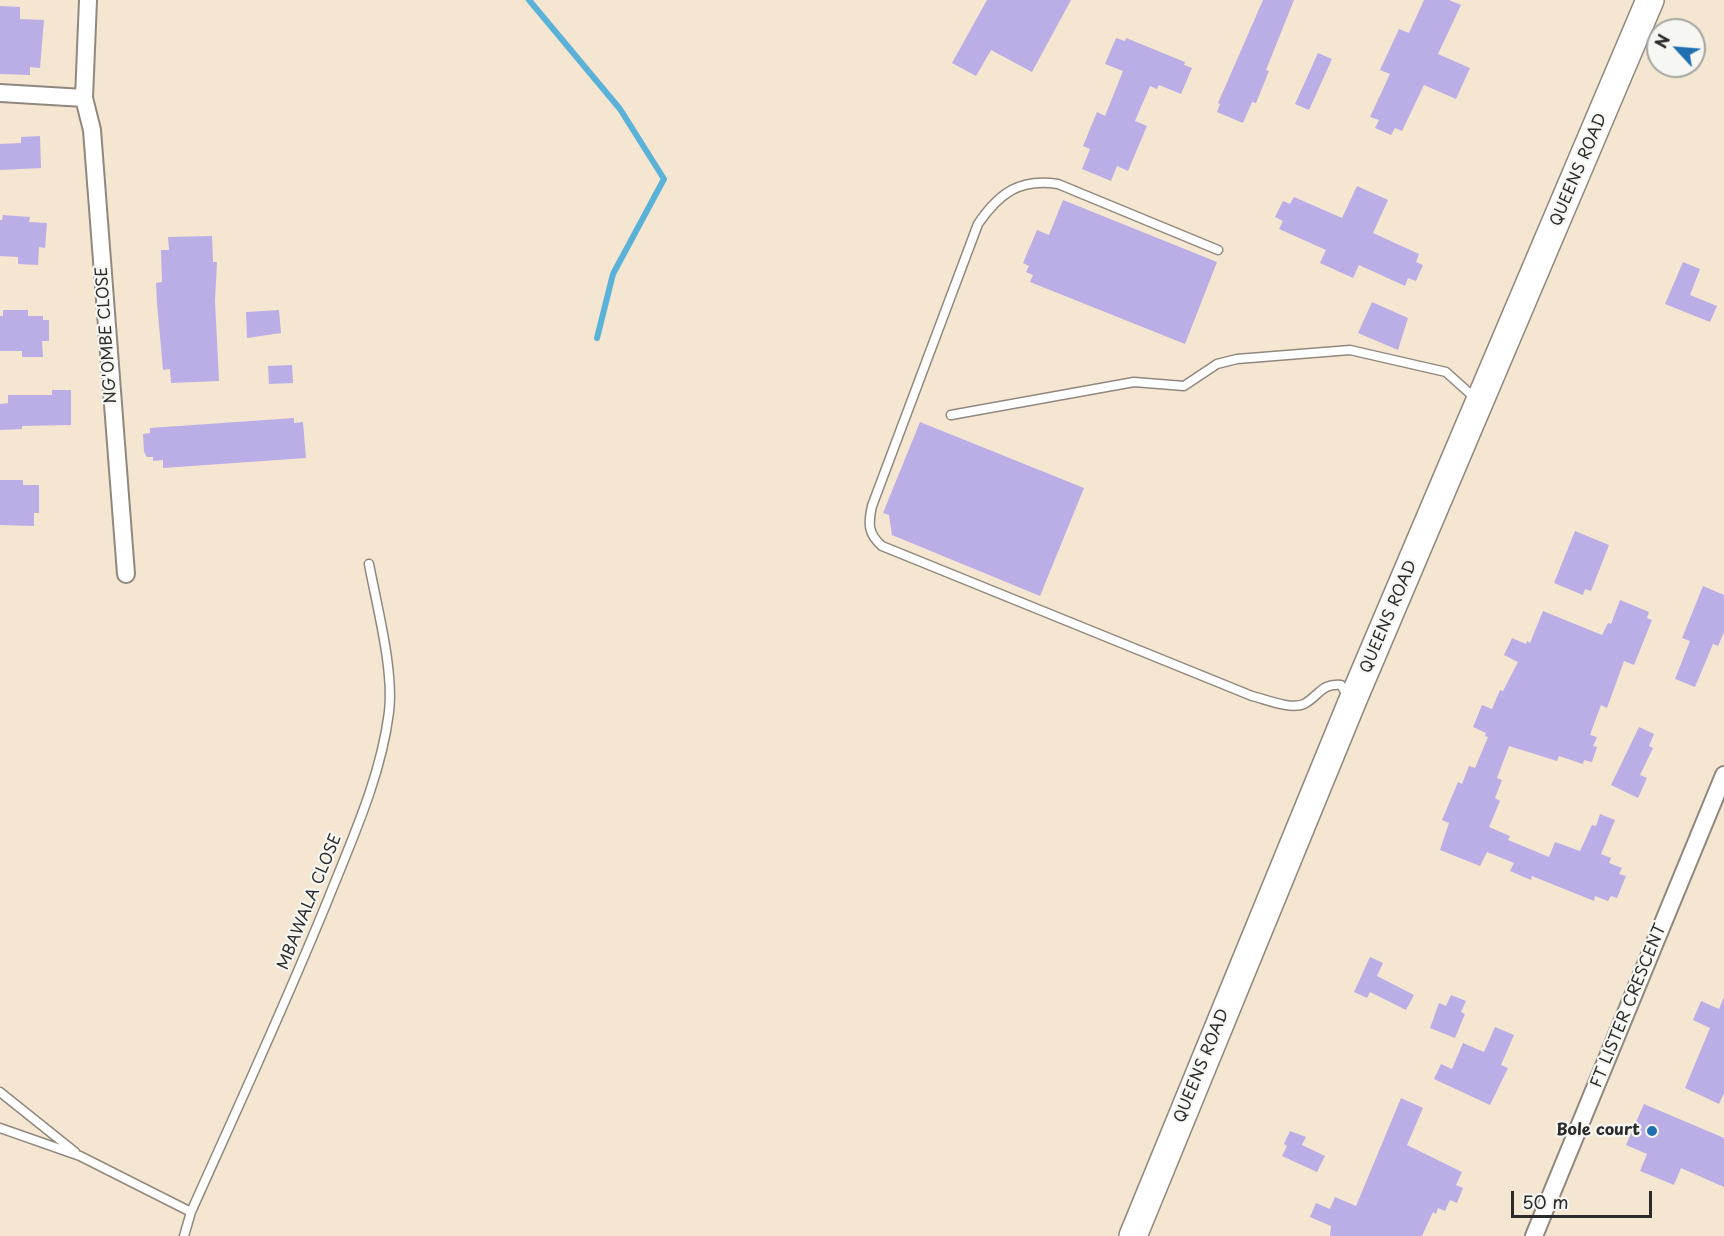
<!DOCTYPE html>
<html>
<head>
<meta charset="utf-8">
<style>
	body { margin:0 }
	#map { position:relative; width:1724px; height:1236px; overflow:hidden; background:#f4e6d1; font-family:"Playpen Sans",sans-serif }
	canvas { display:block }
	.north { position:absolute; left:1646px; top:18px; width:60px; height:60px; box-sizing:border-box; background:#f6f6f2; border:2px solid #a5a5a2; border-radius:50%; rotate:296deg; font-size:16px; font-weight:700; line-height:24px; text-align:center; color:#2b2b2b }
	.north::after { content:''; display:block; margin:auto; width:21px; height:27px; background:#1f6fb2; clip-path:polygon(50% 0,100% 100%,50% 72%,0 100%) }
	.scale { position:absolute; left:1511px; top:1191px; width:141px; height:27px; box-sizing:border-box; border:3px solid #2b2b2b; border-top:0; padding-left:8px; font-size:18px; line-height:21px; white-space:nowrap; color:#2b2b2b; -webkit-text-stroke:4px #f6f6f2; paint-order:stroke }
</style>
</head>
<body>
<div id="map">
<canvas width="1724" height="1236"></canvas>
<div class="north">N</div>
<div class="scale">50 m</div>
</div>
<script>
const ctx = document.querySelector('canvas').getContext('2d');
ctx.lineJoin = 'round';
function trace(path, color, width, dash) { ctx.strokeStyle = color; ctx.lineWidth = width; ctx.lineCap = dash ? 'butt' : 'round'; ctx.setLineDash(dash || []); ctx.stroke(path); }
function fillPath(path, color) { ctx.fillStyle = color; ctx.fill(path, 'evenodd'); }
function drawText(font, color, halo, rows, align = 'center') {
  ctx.font = font + ' "Playpen Sans",sans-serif'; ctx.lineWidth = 4.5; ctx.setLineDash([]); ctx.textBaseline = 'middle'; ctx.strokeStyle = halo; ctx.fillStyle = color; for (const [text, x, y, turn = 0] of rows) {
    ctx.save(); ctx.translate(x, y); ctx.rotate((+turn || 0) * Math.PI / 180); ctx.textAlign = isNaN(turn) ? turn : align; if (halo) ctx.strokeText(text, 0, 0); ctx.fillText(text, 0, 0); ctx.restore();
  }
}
trace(new Path2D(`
	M 529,0 L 620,109 L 664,179 L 613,274 L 597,338`), '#5bb2d8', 6);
fillPath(new Path2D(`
	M 987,0 L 1071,0 L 1032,72 L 991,50 L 976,76 L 952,63 Z
	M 1263,0 L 1294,0 L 1266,70 L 1269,71 L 1256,103 L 1252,102 L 1243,123 L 1217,112 L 1220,104 L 1218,103 Z
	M 1424,0 L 1449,0 L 1461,5 L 1438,54 L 1470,68 L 1456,99 L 1424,85 L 1402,131 L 1395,128 L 1391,135 L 1375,128 L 1379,120 L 1370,117 L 1390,74 L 1380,70 L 1399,29 L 1409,33 Z
	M 0,6 L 20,7 L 20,19 L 44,20 L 40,68 L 30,67 L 30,75 L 0,74 Z
	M 1116,38 L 1125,41 L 1126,38 L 1185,62 L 1184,65 L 1192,68 L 1181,94 L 1159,85 L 1157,89 L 1150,86 L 1135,121 L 1147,126 L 1128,171 L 1117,166 L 1111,181 L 1082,169 L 1090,149 L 1083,146 L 1097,112 L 1105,116 L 1123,71 L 1105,64 Z
	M 1318,53 L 1332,59 L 1309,110 L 1295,104 Z
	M 40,136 L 41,168 L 0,170 L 0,144 L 21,143 L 21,137 Z
	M 1357,186 L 1388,200 L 1373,233 L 1419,254 L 1416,262 L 1423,265 L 1416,281 L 1408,278 L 1405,286 L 1359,265 L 1353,278 L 1320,263 L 1326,250 L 1279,229 L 1283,221 L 1275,217 L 1283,201 L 1290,204 L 1294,197 L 1342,218 Z
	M 1063,200 L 1217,262 L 1185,344 L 1030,282 L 1033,275 L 1026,272 L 1029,266 L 1023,263 L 1037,230 L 1049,235 Z
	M 3,215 L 30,217 L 29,222 L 47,223 L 45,248 L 39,247 L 38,265 L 18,264 L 18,257 L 0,256 L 0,220 L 2,220 Z
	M 212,236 L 213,262 L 217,262 L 215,301 L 219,381 L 171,383 L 170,369 L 163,370 L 157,303 L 156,283 L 162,282 L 161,250 L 169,250 L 168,237 Z
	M 1683,262 L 1700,269 L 1690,295 L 1717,306 L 1710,322 L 1665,304 Z
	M 1372,302 L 1408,318 L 1398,350 L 1358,333 Z
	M 3,310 L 28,310 L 28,316 L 43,316 L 43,320 L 49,320 L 49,341 L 42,341 L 43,357 L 22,357 L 22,351 L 0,351 L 0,316 L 3,316 Z
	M 279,310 L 281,333 L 247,338 L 246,312 Z
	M 292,365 L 293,383 L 269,384 L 268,366 Z
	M 52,390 L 71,390 L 71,425 L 22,426 L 22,429 L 0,430 L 0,404 L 8,403 L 8,395 L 52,395 Z
	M 294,418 L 294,423 L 303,422 L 306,458 L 163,468 L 163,460 L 153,461 L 153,457 L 147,457 L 144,452 L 143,434 L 150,433 L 150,428 Z
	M 920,422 L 1084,488 L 1040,596 L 892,535 L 889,515 L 883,513 Z
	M 0,480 L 23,480 L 23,485 L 39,485 L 39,513 L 34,513 L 34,526 L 0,525 Z
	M 1575,531 L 1609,545 L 1591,591 L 1585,589 L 1583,595 L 1554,583 Z
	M 1703,586 L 1724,595 L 1724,632 L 1718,646 L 1713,644 L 1695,687 L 1675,679 L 1690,641 L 1682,638 Z
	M 1620,600 L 1649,612 L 1647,618 L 1652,620 L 1634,665 L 1624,661 L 1607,708 L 1601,705 L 1590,735 L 1597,737 L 1593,746 L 1597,747 L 1592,762 L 1584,760 L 1583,764 L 1559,756 L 1557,761 L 1509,746 L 1497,778 L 1502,780 L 1495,798 L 1500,801 L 1489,827 L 1510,836 L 1508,840 L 1549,857 L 1555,842 L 1580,851 L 1592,825 L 1596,826 L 1600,814 L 1615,820 L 1601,854 L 1611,858 L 1609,863 L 1622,868 L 1619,874 L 1626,876 L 1617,898 L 1611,896 L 1608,901 L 1595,896 L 1594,901 L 1532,876 L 1531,880 L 1510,871 L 1514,863 L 1487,852 L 1480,866 L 1440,850 L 1449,823 L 1442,820 L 1458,782 L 1462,784 L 1469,766 L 1475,768 L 1488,737 L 1485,736 L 1486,733 L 1473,727 L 1482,705 L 1492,709 L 1500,690 L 1503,691 L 1518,662 L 1504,655 L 1512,638 L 1526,644 L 1527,641 L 1530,643 L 1543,611 L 1602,635 L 1608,623 L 1611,624 Z
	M 1639,727 L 1654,734 L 1649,746 L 1653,748 L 1640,775 L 1647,778 L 1638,798 L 1611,785 Z
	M 1370,957 L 1383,963 L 1377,976 L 1414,995 L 1406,1010 L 1370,992 L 1367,998 L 1354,992 Z
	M 1451,995 L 1466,1001 L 1461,1012 L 1465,1014 L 1455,1038 L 1430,1028 L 1439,1003 L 1446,1006 Z
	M 1724,997 L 1724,1093 L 1719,1104 L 1685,1088 L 1710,1028 L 1693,1020 L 1701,1001 L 1719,1009 Z
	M 1495,1027 L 1514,1035 L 1501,1065 L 1508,1068 L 1490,1105 L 1434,1079 L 1441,1064 L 1452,1069 L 1463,1043 L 1484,1052 Z
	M 1401,1098 L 1423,1108 L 1407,1145 L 1462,1172 L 1456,1185 L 1463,1188 L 1457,1203 L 1450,1200 L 1445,1211 L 1438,1208 L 1436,1214 L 1433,1212 L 1422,1236 L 1330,1236 L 1331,1226 L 1310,1217 L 1316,1203 L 1330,1209 L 1335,1197 L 1356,1206 Z
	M 1644,1104 L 1724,1138 L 1724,1187 L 1681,1168 L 1674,1185 L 1640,1171 L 1647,1154 L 1626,1145 Z
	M 1290,1131 L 1306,1137 L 1302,1145 L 1325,1156 L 1317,1172 L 1282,1156 L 1287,1146 L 1284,1144 Z`), '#bbaee6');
const service = new Path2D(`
	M 1218,250 L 1058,184 C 1020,178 999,193 978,224 L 872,506 C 868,524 868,534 882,546 L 1252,696 C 1265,699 1291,710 1304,704 C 1319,696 1321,683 1341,685 L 1348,697
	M 951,415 L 1134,382 L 1184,386 L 1217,364 L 1237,359 L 1350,350 L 1446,372 L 1476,399
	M 0,1092 L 75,1152
	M 0,1128 L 80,1156 L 191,1212
	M 184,1236 L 191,1212 C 238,1107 286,1003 329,897 C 353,837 381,776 389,712 C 394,670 377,607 369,564`);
const minor = new Path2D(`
	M 0,93 L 84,98 L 88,0
	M 84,98 L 92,130 L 126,574
	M 1534,1236 L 1724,775`);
const trunk = new Path2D(`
	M 1133,1236 L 1352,702 L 1650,0`);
trace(service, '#90887e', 11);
trace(minor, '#90887e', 20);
trace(trunk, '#90887e', 30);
trace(service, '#fff', 8);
trace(minor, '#fff', 16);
trace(trunk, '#fff', 27);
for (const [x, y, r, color] of [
	[1652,1131,6,"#1f6fb2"]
]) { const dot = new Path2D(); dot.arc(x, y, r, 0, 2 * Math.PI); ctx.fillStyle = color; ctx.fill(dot); trace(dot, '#f6f6f2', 2); }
drawText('16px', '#2b2b2b', '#f6f6f2', [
	["QUEENS ROAD",1579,170,-67],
	["NG'OMBE CLOSE",107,335,-94],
	["QUEENS ROAD",1389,617,-67],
	["MBAWALA CLOSE",310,902,-68],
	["FT LISTER CRESCENT",1629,1006,-68],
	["QUEENS ROAD",1202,1066,-68]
]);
drawText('bold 16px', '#2b2b2b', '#f6f6f2', [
	["Bole court",1640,1131]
], 'right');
</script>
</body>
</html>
